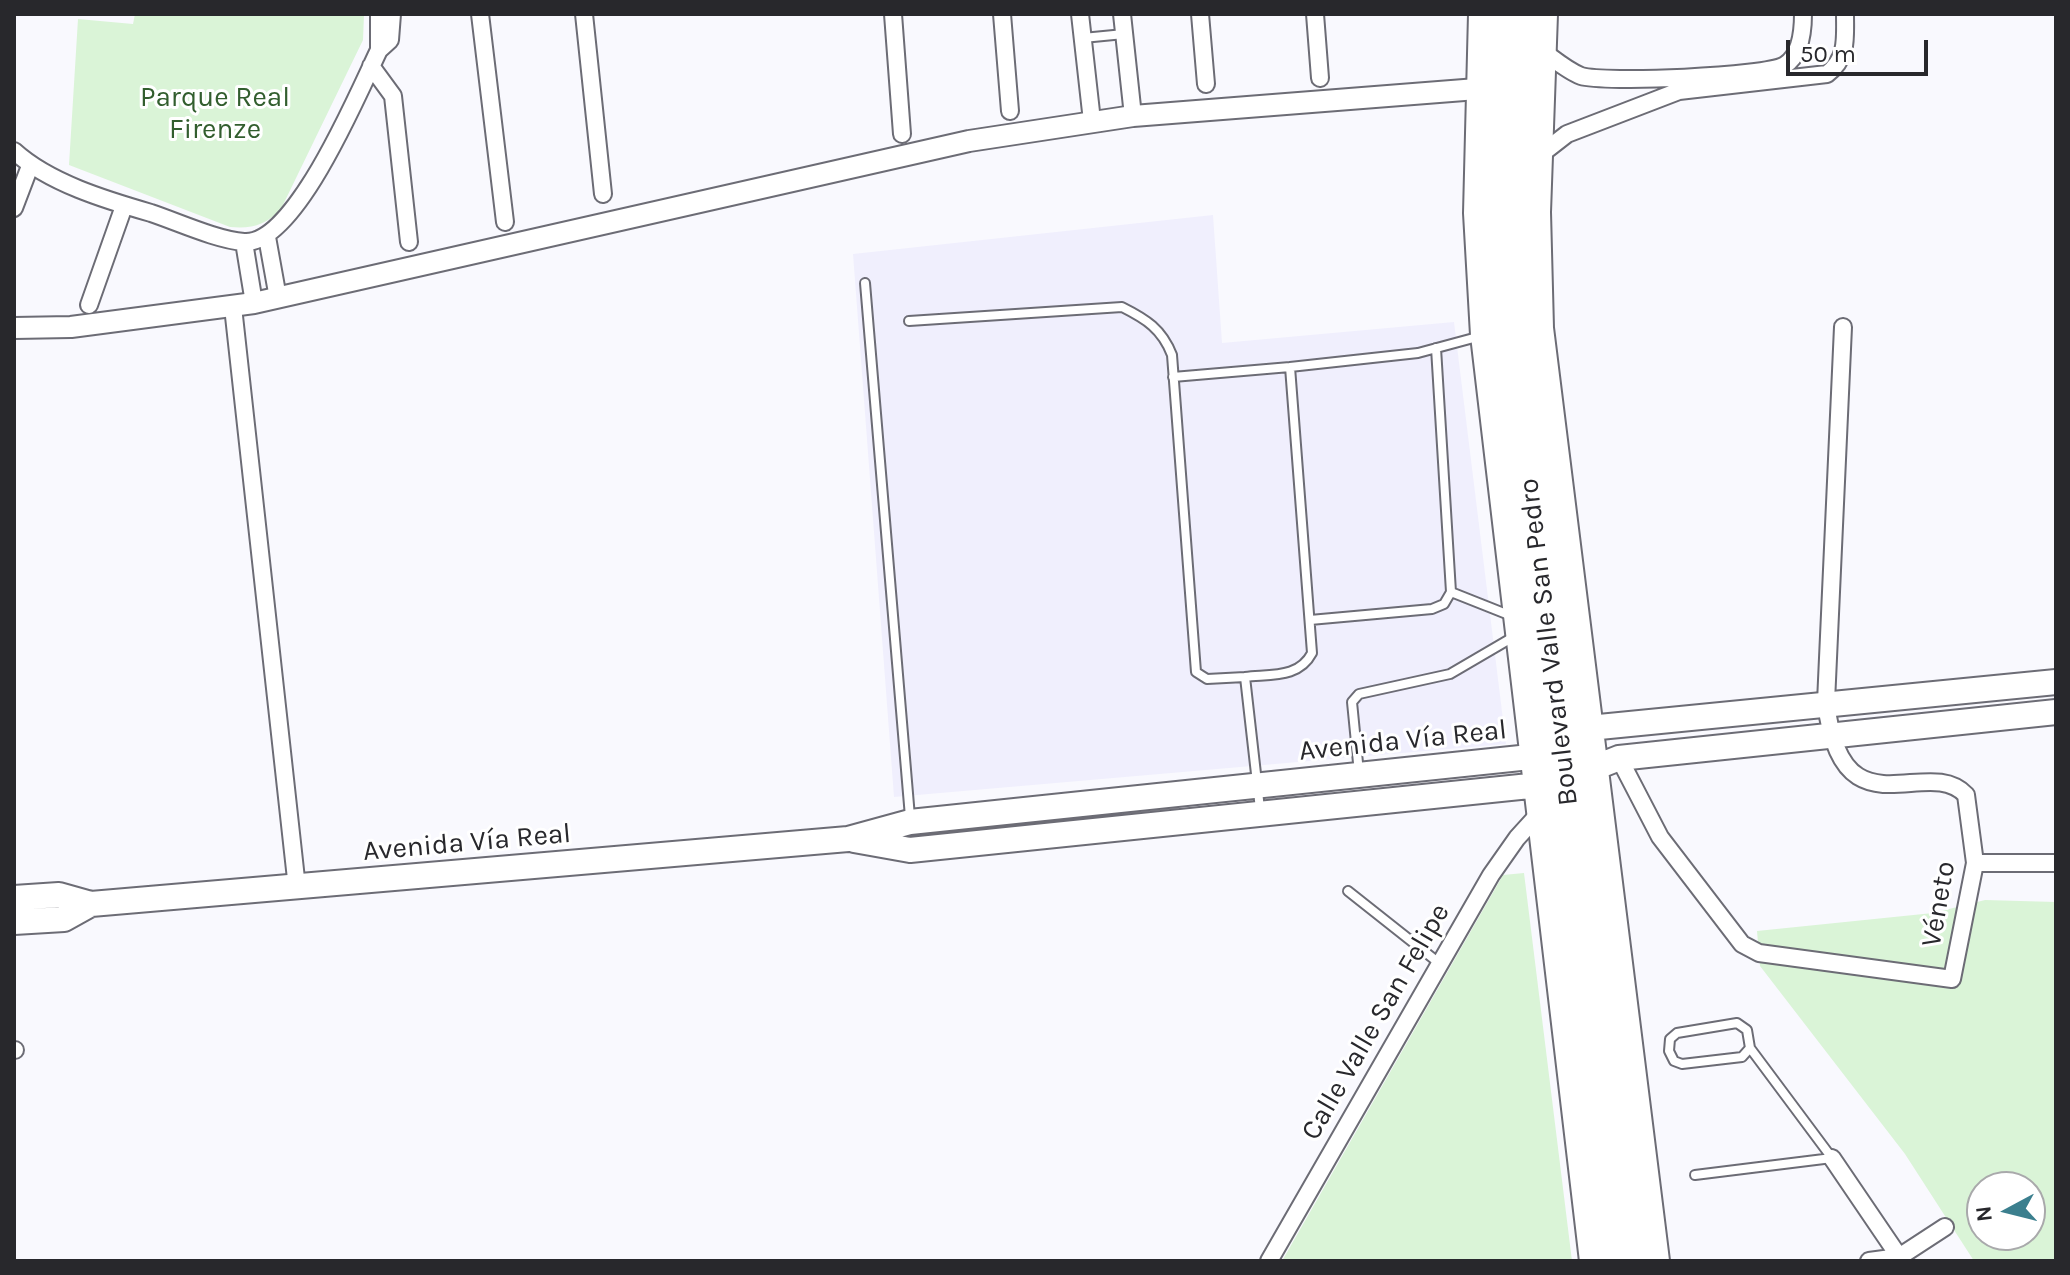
<!DOCTYPE html>
<html>
<head>
<meta charset="utf-8">
<style>
	body { margin:0 }
	#map { position:relative; width:2070px; height:1275px; overflow:hidden; background:#f9f9fe; font-family:Karla,sans-serif }
	canvas { display:block }
	.frame { position:absolute; inset:0; border:16px solid #28282c; pointer-events:none }
	.north { position:absolute; left:1966px; top:1171px; width:80px; height:80px; box-sizing:border-box; background:#fff; border:2px solid #a9a9ab; border-radius:50%; rotate:263deg; font-size:22px; font-weight:700; line-height:32px; text-align:center; color:#28282c }
	.north::after { content:''; display:block; margin:auto; width:28px; height:36px; background:#3b7f8e; clip-path:polygon(50% 0,100% 100%,50% 72%,0 100%) }
	.scale { position:absolute; left:1786px; top:40px; width:142px; height:36px; box-sizing:border-box; border:4px solid #28282c; border-top:0; padding-left:10px; font-size:24px; line-height:28px; white-space:nowrap; color:#28282c; -webkit-text-stroke:6px #fff; paint-order:stroke }
</style>
</head>
<body>
<div id="map">
<canvas width="2070" height="1275"></canvas>
<div class="frame"></div>
<div class="north">N</div>
<div class="scale">50 m</div>
</div>
<script>
const ctx = document.querySelector('canvas').getContext('2d');
ctx.lineJoin = 'round';
function fillPath(path, color) { ctx.fillStyle = color; ctx.fill(path, 'evenodd'); }
function trace(path, color, width, dash) { ctx.strokeStyle = color; ctx.lineWidth = width; ctx.lineCap = dash ? 'butt' : 'round'; ctx.setLineDash(dash || []); ctx.stroke(path); }
function drawText(font, color, halo, rows, align = 'center') {
  ctx.font = font + ' Karla,sans-serif'; ctx.lineWidth = 6; ctx.setLineDash([]); ctx.textBaseline = 'middle'; ctx.strokeStyle = halo; ctx.fillStyle = color; for (const [text, x, y, turn = 0] of rows) {
    ctx.save(); ctx.translate(x, y); ctx.rotate((+turn || 0) * Math.PI / 180); ctx.textAlign = isNaN(turn) ? turn : align; if (halo) ctx.strokeText(text, 0, 0); ctx.fillText(text, 0, 0); ctx.restore();
  }
}
fillPath(new Path2D(`
	M 1213,215 L 1222,343 L 1454,322 L 1506,744 L 894,797 L 853,254 Z`), '#f0effd');
fillPath(new Path2D(`
	M 135,14 L 364,15 L 363,40 L 281,209 C 266,225 252,229 230,227 L 69,165 L 78,19 L 133,24 Z
	M 1524,873 L 1572,1261 L 1282,1261 L 1503,875 Z
	M 1985,900 L 2056,902 L 2056,1261 L 1974,1261 L 1905,1154 L 1760,966 L 1757,931 L 1933,913 ZM 1982,1187 L 2030,1187 L 2030,1235 L 1982,1235 Z`), '#daf4d7');
const service = new Path2D(`
	M 1083,38 L 1124,34
	M 865,283 L 910,817
	M 909,321 L 1122,307 C 1146,319 1162,329 1172,355 L 1196,672 L 1207,679 L 1245,677
	M 1173,377 L 1290,367
	M 1451,592 L 1514,617
	M 1310,620 L 1432,609 L 1444,604 L 1451,592 L 1436,348
	M 1359,773 L 1352,702 L 1359,694 L 1450,674 L 1515,636
	M 1260,809 L 1245,677 C 1272,674 1299,678 1312,653 L 1290,367 L 1418,353 L 1481,336
	M 1348,891 L 1439,963
	M 1737,1023 L 1747,1030 L 1750,1048 L 1742,1057 L 1682,1064 L 1674,1061 L 1669,1051 L 1670,1039 L 1677,1033 Z
	M 1695,1175 L 1832,1158 L 1750,1048`);
const minor = new Path2D(`
	M 480,14 L 505,222
	M 584,14 L 603,194
	M 893,14 L 902,134
	M 1002,14 L 1010,111
	M 1080,14 L 1092,121
	M 1122,14 L 1133,116
	M 1200,14 L 1206,84
	M 1315,14 L 1320,78
	M 379,50 L 379,14
	M 1544,52 C 1555,60 1568,71 1581,76 C 1604,83 1766,77 1785,65 C 1801,55 1803,31 1803,14
	M 371,66 L 393,96 L 409,242
	M 14,151 C 49,183 106,200 151,213 C 178,222 217,240 244,242 C 295,246 359,91 379,50 L 390,40 L 392,14
	M 1540,155 L 1567,134 L 1679,91 L 1827,74 C 1848,58 1845,39 1845,14
	M 14,208 L 30,166
	M 267,237 L 278,298
	M 244,242 L 254,303
	M 89,305 L 124,206
	M 233,307 L 297,888
	M 1619,758 L 1660,837 L 1742,944 L 1759,953 L 1952,979 L 1975,863 L 1966,795 C 1927,753 1841,839 1826,702 L 1843,327
	M 1975,863 L 2056,863
	M 14,1050 L 15,1050
	M 1832,1158 L 1902,1261
	M 1269,1261 L 1491,875 L 1517,838 L 1537,816
	M 1869,1261 L 1899,1257 L 1945,1227`);
const tertiary = new Path2D(`
	M 14,328 L 71,327 L 254,303 L 969,141 L 1133,116 L 1477,89`);
const secondary = new Path2D(`
	M 1481,14 L 1476,213 L 1483,335 L 1592,1261
	M 1501,14 L 1497,213 L 1504,333 L 1557,814 L 1615,1261
	M 1524,14 L 1520,211 L 1524,330 L 1634,1261
	M 1545,14 L 1538,212 L 1541,328 L 1657,1261
	M 1584,772 L 1619,758 L 2056,712
	M 854,840 L 910,850 L 1549,784
	M 14,898 L 59,895 L 91,904 L 848,839 L 910,822 L 1530,757 L 1550,751 L 1589,728 L 2056,682
	M 14,922 L 64,919 L 91,904`);
trace(service, '#6c6c75', 12);
trace(minor, '#6c6c75', 20);
trace(tertiary, '#6c6c75', 24);
trace(secondary, '#6c6c75', 28);
trace(service, '#fff', 8);
trace(minor, '#fff', 16);
trace(tertiary, '#fff', 20);
trace(secondary, '#fff', 24);
drawText('28px', '#325e2e', '#fff', [
	["Parque Real",215,98],
	["Firenze",215,130]
]);
drawText('28px', '#28282c', '#fff', [
	["Boulevard Valle San Pedro",1549,642,-97],
	["Avenida Vía Real",1403,741,-6],
	["Avenida Vía Real",467,843,-5],
	["Véneto",1939,904,-80],
	["Calle Valle San Felipe",1376,1022,-60]
]);
</script>
</body>
</html>
